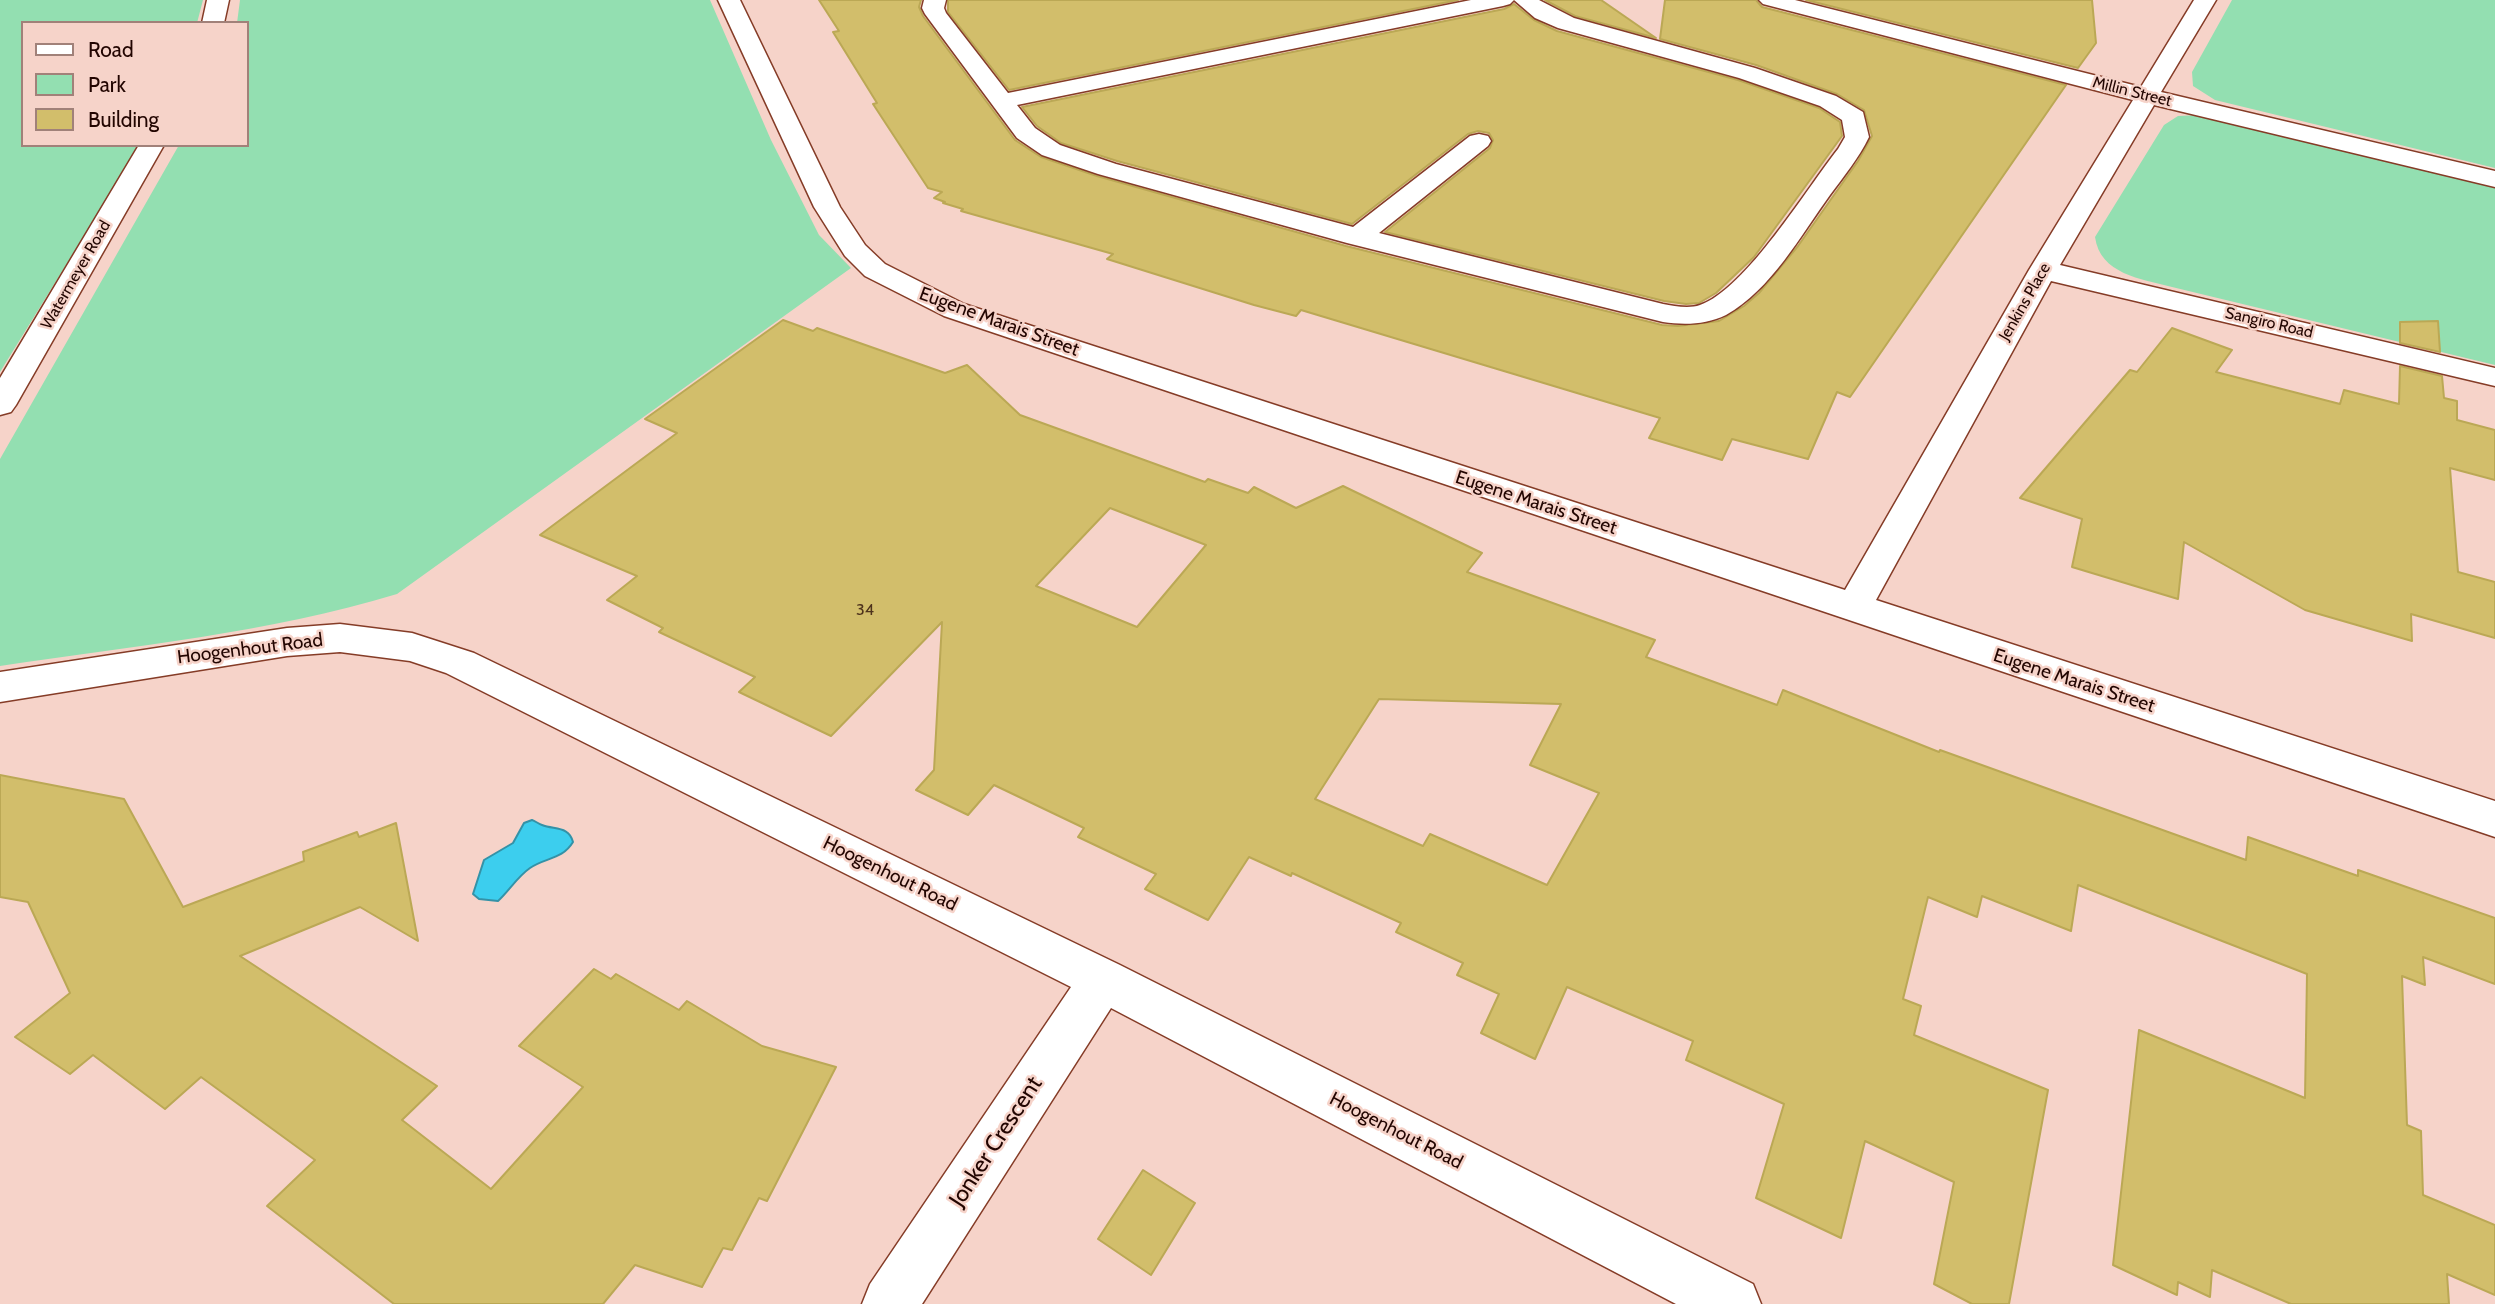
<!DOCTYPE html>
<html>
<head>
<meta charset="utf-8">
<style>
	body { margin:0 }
	#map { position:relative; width:2495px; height:1304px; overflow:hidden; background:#f6d3c9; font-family:Cabin,sans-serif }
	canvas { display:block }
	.legend { position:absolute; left:21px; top:21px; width:228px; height:126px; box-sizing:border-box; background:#f6d3c9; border:2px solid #a18179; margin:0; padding:9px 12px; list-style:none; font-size:21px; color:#220501 }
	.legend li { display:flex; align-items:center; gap:14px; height:35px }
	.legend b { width:35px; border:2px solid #a18179 }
</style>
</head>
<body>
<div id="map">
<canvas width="2495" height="1304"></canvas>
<ul class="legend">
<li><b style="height:9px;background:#fff"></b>Road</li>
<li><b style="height:19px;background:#93dfb1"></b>Park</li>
<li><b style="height:19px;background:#d2be6b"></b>Building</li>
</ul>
</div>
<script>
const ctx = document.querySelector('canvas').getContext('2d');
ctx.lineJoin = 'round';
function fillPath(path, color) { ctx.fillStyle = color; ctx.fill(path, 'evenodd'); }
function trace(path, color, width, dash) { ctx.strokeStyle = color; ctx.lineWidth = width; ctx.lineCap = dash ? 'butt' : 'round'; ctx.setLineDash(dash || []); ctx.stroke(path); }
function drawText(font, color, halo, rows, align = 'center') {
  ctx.font = font + ' Cabin,sans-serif'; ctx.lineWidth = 5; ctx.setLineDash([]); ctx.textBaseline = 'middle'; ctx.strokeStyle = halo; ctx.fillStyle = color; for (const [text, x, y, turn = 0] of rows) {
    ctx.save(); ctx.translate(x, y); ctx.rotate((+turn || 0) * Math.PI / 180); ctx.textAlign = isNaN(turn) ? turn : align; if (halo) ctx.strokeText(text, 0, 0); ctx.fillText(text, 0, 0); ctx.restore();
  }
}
fillPath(new Path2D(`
	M 0,0 L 203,0 L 197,23 L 23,23 L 23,145 L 140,145 L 0,372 Z
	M 240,0 L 710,0 L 771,140 L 819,235 L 851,268 L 397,594 C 268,633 133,646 0,666 L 0,459 L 179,145 L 247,145 L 247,23 L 237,23 Z
	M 2232,0 L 2495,0 L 2495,168 L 2215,100 L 2193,86 L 2192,72 Z
	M 2201,115 L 2495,185 L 2495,365 L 2172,287 C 2141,279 2100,274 2095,237 L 2164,125 L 2178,116 Z`), '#93dfb1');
const water = new Path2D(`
	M 532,820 C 535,821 539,824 542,825 C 555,830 569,826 573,842 C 562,860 546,857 530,868 C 517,877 509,891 498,901 L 479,899 L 473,894 L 484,860 L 513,843 L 524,823 Z`);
fillPath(water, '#3cceee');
trace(water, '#3492a7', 2);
const building = new Path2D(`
	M 819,0 L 921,0 L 919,7 L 923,16 L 1015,140 L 1041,157 L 1097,176 L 1346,246 L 1662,325 L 1678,326 L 1719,321 L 1744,306 L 1759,293 L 1798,246 L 1858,161 L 1872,136 L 1864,110 L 1837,94 L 1756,65 L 1660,39 L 1665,0 L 1756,0 L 1762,7 L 2066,85 L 1850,397 L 1837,392 L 1808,459 L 1732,439 L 1722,460 L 1649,438 L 1660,418 L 1301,310 L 1296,316 L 1254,305 L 1107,259 L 1113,254 L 961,211 L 963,209 L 943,203 L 945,202 L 934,198 L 942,192 L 928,188 L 873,104 L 877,103 L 833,32 L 839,31 Z
	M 948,0 L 1458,0 L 1009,90 L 948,12 Z
	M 1545,0 L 1601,0 L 1656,38 L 1575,16 Z
	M 1806,0 L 2092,0 L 2096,43 L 2078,68 Z
	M 1514,4 L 1534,20 L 1557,31 L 1738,80 L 1819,108 L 1840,122 L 1842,136 L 1754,257 L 1716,293 L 1699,303 L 1686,304 L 1664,301 L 1385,232 L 1490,148 L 1493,140 L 1489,133 L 1478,131 L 1468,134 L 1352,224 L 1117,161 L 1061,143 L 1037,126 L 1022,107 L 1504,9 Z
	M 783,320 L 813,331 L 817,328 L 945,373 L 967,365 L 1020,415 L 1205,482 L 1208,479 L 1248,493 L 1254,487 L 1296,508 L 1343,486 L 1482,553 L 1467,572 L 1655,640 L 1646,657 L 1777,705 L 1783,690 L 1939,752 L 1940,750 L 2246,860 L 2248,837 L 2358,876 L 2358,870 L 2495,918 L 2495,984 L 2423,957 L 2425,985 L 2402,976 L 2407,1125 L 2421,1131 L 2423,1195 L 2495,1225 L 2495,1295 L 2447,1274 L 2449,1304 L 2291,1304 L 2212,1270 L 2210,1297 L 2178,1282 L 2177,1295 L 2113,1265 L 2139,1030 L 2305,1098 L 2307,974 L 2078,885 L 2071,931 L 1982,896 L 1977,917 L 1928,897 L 1903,999 L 1921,1006 L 1914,1035 L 2048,1090 L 2009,1304 L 1972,1304 L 1934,1284 L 1954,1182 L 1865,1141 L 1841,1238 L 1756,1198 L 1784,1104 L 1686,1060 L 1693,1041 L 1567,987 L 1535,1059 L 1481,1033 L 1499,994 L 1457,975 L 1463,963 L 1396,932 L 1401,923 L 1292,873 L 1291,876 L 1249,857 L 1208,920 L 1145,889 L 1156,874 L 1078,837 L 1084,828 L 994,785 L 968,815 L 916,790 L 934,770 L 942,622 L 831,736 L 739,692 L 755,677 L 659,632 L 663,628 L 607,600 L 637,576 L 540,535 L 677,433 L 645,419 ZM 1110,508 L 1206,545 L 1137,627 L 1036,586 ZM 1379,699 L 1561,704 L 1530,765 L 1599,793 L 1547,885 L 1430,834 L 1423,846 L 1315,799 Z
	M 2438,321 L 2440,352 L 2400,343 L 2400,322 Z
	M 2172,328 L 2232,350 L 2216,372 L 2340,404 L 2344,390 L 2399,404 L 2400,366 L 2442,376 L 2444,398 L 2457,401 L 2457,420 L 2495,430 L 2495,480 L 2450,468 L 2458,572 L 2495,582 L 2495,638 L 2411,614 L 2412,641 L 2305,610 L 2184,542 L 2178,599 L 2072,567 L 2082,519 L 2020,498 L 2130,370 L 2137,372 Z
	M 0,775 L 124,799 L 183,907 L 304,861 L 303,852 L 357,832 L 359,837 L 396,823 L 418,941 L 360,907 L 240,956 L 437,1086 L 402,1120 L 491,1189 L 583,1087 L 519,1046 L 594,969 L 611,979 L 616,974 L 679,1010 L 687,1001 L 762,1046 L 836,1067 L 767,1201 L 759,1198 L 732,1250 L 723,1248 L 702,1287 L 635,1265 L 603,1304 L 394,1304 L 267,1206 L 315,1160 L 201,1077 L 165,1109 L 93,1055 L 70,1074 L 15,1037 L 70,993 L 28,902 L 0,897 Z
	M 1143,1170 L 1195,1203 L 1151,1275 L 1098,1239 Z`);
fillPath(building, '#d2be6b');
trace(building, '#bba855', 2);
const minor = new Path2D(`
	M 207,0 L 229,0 L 224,23 L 202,23 Z
	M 718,0 L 740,0 L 840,207 L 865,245 L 885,264 L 964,304 L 1845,590 L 2029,270 L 2133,100 L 1763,4 L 1759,0 L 1795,0 L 2141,87 L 2194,0 L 2216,0 L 2161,92 L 2495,171 L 2495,187 L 2154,105 L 2060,265 L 2495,368 L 2495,386 L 2051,281 L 1876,600 L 2495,801 L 2495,837 L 944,316 L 865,276 L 845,256 L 814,207 Z
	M 924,0 L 946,0 L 944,8 L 946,13 L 1008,93 L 1471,0 L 1514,0 L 1510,4 L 1503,6 L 1017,105 L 1035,128 L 1060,145 L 1116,164 L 1353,227 L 1470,136 L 1479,134 L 1488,136 L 1491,141 L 1488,146 L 1379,233 L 1663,304 C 1674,306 1689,309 1700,305 C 1746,289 1807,188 1838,149 L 1845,137 L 1842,120 L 1820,106 L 1739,78 L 1558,28 L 1535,18 L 1514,0 L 1539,0 L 1574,18 L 1755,68 L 1836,96 L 1863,112 L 1869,137 C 1859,158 1844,176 1830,195 C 1801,235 1771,290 1726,315 C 1706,325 1683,325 1663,322 L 1347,243 L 1098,174 L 1042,155 L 1017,138 L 925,14 L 922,8 Z
	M 139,145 L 164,145 L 16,405 L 11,412 L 0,415 L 0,378 Z
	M 340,624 L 412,633 L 474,653 L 1120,965 L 1753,1284 L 1761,1304 L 1676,1304 L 1111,1008 L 922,1304 L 862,1304 L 870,1284 L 1071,987 L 446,673 L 410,661 L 340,652 L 287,656 L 0,702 L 0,672 L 287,628 Z`);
trace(minor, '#853c27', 3);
fillPath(minor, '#fff');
drawText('16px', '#220501', '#f6d3c9', [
	["Millin Street",2132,92,14],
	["Watermeyer Road",76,275,-60],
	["Jenkins Place",2025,302,-60],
	["Sangiro Road",2269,323,13]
]);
drawText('16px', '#4e331c', null, [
	["34",865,610]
]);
drawText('19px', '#220501', '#f6d3c9', [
	["Eugene Marais Street",999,322,20],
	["Eugene Marais Street",1536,503,18],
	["Hoogenhout Road",250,649,-7],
	["Eugene Marais Street",2074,681,18],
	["Hoogenhout Road",890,874,26],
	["Hoogenhout Road",1396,1131,27]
]);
drawText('23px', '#220501', '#f6d3c9', [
	["Jonker Crescent",996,1142,-57]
]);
</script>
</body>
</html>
